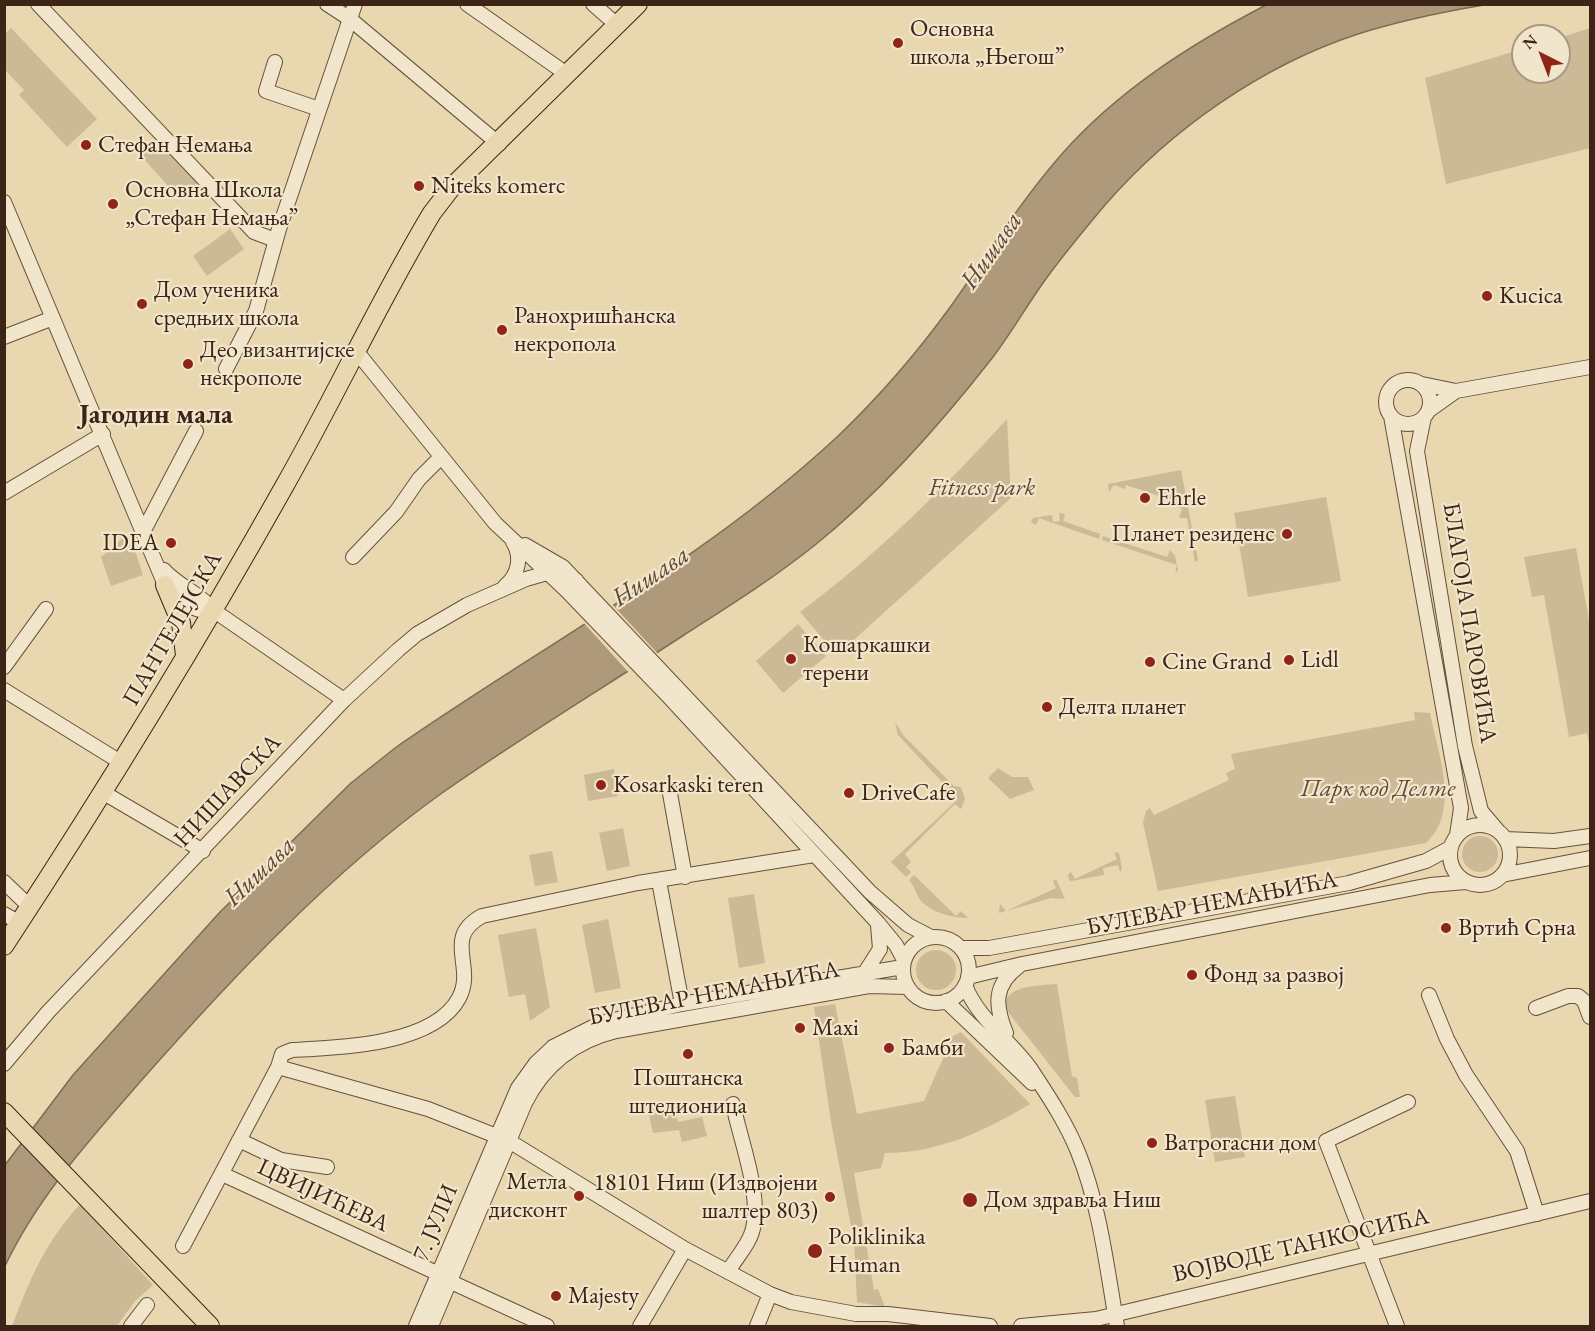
<!DOCTYPE html>
<html>
<head>
<meta charset="utf-8">
<style>
	body { margin:0 }
	#map { position:relative; width:1595px; height:1331px; overflow:hidden; background:#e9d7af; font-family:"EB Garamond",serif }
	canvas { display:block }
	.frame { position:absolute; inset:0; border:6px solid #3c2416; pointer-events:none }
	.north { position:absolute; left:1511px; top:24px; width:60px; height:60px; box-sizing:border-box; background:#f1e5cb; border:2px solid #a99883; border-radius:50%; rotate:318deg; font-size:16px; font-weight:700; line-height:24px; text-align:center; color:#3c2416 }
	.north::after { content:''; display:block; margin:auto; width:21px; height:27px; background:#8f2418; clip-path:polygon(50% 0,100% 100%,50% 72%,0 100%) }
</style>
</head>
<body>
<div id="map">
<canvas width="1595" height="1331"></canvas>
<div class="frame"></div>
<div class="north">N</div>
</div>
<script>
const ctx = document.querySelector('canvas').getContext('2d');
ctx.lineJoin = 'round';
function fillPath(path, color) { ctx.fillStyle = color; ctx.fill(path, 'evenodd'); }
function trace(path, color, width, dash) { ctx.strokeStyle = color; ctx.lineWidth = width; ctx.lineCap = dash ? 'butt' : 'round'; ctx.setLineDash(dash || []); ctx.stroke(path); }
function drawText(font, color, halo, rows, align = 'center') {
  ctx.font = font + ' "EB Garamond",serif'; ctx.lineWidth = 4.5; ctx.setLineDash([]); ctx.textBaseline = 'middle'; ctx.strokeStyle = halo; ctx.fillStyle = color; for (const [text, x, y, turn = 0] of rows) {
    ctx.save(); ctx.translate(x, y); ctx.rotate((+turn || 0) * Math.PI / 180); ctx.textAlign = isNaN(turn) ? turn : align; if (halo) ctx.strokeText(text, 0, 0); ctx.fillText(text, 0, 0); ctx.restore();
  }
}
fillPath(new Path2D(`
	M 11,28 L 97,119 L 67,147 L 19,95 L 24,90 L 5,70 L 5,34 Z
	M 1590,28 L 1590,148 L 1446,184 L 1425,78 L 1523,49 L 1523,72 L 1559,72 L 1559,38 Z
	M 159,138 L 199,181 L 180,199 L 140,155 Z
	M 230,229 L 244,249 L 207,276 L 193,256 Z
	M 1007,419 L 1011,498 L 837,655 L 800,612 C 877,555 943,489 1007,419 Z
	M 1181,470 L 1198,560 L 1195,562 L 1187,518 L 1179,518 L 1182,509 L 1167,503 L 1168,499 L 1126,485 L 1125,489 L 1114,485 L 1109,492 L 1108,484 Z
	M 1326,497 L 1341,581 L 1248,597 L 1234,513 Z
	M 1059,513 L 1065,514 L 1063,521 L 1100,534 L 1099,539 L 1039,518 L 1036,525 L 1031,522 L 1033,518 L 1052,515 L 1053,522 L 1060,521 Z
	M 129,533 L 143,575 L 111,586 L 101,557 Z
	M 1103,536 L 1167,557 L 1170,550 L 1175,556 L 1178,569 L 1178,571 L 1175,572 L 1177,565 L 1102,540 Z
	M 1576,548 L 1590,626 L 1590,749 L 1587,733 L 1569,737 L 1544,595 L 1532,597 L 1524,557 Z
	M 798,624 L 826,656 L 783,693 L 756,661 Z
	M 1414,712 L 1430,713 C 1438,753 1461,812 1426,843 L 1158,891 L 1143,823 L 1146,811 L 1150,808 L 1154,815 L 1229,780 L 1226,773 L 1235,769 L 1231,754 L 1415,720 Z
	M 895,722 L 903,735 L 954,786 L 961,787 L 965,799 L 961,809 L 955,804 L 905,854 L 911,862 L 906,867 L 911,872 L 906,877 L 891,862 L 958,799 L 898,735 Z
	M 998,768 L 1012,777 L 1028,777 L 1034,790 L 1010,799 L 988,778 Z
	M 614,769 L 618,796 L 588,801 L 584,775 Z
	M 623,828 L 630,866 L 607,871 L 599,833 Z
	M1462 854a18 18 0 1 1 36 0a18 18 0 1 1-36 0Z
	M 552,851 L 558,882 L 535,886 L 529,855 Z
	M 1114,852 L 1119,853 L 1122,869 L 1120,872 L 1118,865 L 1103,868 L 1104,875 L 1071,881 L 1069,880 L 1068,875 L 1071,872 L 1075,879 L 1117,859 Z
	M 914,875 L 956,916 L 961,911 L 968,918 C 952,918 933,913 921,901 C 916,895 915,886 909,880 Z
	M 1056,879 L 1065,899 L 1051,898 L 999,913 L 1000,904 L 1006,911 L 1056,888 L 1053,881 Z
	M 754,894 L 765,963 L 739,968 L 728,898 Z
	M 608,919 L 621,988 L 595,993 L 582,925 Z
	M 536,928 L 550,1007 L 530,1021 L 525,994 L 509,997 L 498,935 Z
	M916 970a20 20 0 1 1 40 0a20 20 0 1 1-40 0Z
	M 1057,984 L 1072,1076 L 1077,1078 L 1080,1097 L 1075,1097 L 1008,1012 L 1004,1003 C 1013,984 1038,986 1057,984 Z
	M 835,1004 L 857,1114 L 924,1101 L 953,1036 L 961,1032 L 1030,1104 C 985,1131 939,1153 885,1153 L 881,1168 L 854,1173 L 874,1290 L 878,1289 L 885,1307 L 857,1302 L 854,1242 L 831,1122 L 814,1007 Z
	M 1235,1096 L 1245,1157 L 1215,1162 L 1205,1100 Z
	M 673,1104 L 678,1122 L 702,1117 L 707,1136 L 682,1142 L 679,1130 L 653,1133 L 648,1110 Z
	M 80,1204 L 153,1285 L 135,1301 L 117,1326 L 12,1326 C 32,1275 43,1246 80,1204 Z`), '#ccb995');
const water = new Path2D(`
	M 1266,5 L 1484,5 C 1442,12 1399,21 1358,34 C 1263,65 1171,129 1105,205 C 1084,230 1062,256 1043,283 C 1026,307 1011,333 993,357 C 940,425 882,491 815,545 C 774,578 728,607 684,635 C 603,688 520,738 442,793 C 330,873 230,980 140,1082 C 90,1140 38,1196 5,1266 L 5,1165 L 73,1075 L 220,912 L 351,783 L 395,748 C 543,645 705,560 837,437 C 879,397 917,353 951,306 C 987,255 1020,202 1061,155 C 1117,91 1191,44 1266,5 Z`);
fillPath(water, '#ae9a7b');
trace(water, '#806b53', 1.5);
fillPath(new Path2D(`
	M 611,603 L 659,655 L 630,674 L 582,621 Z`), '#e9d7af');
const minor = new Path2D(`
	M 38,4 L 254,232 L 275,240
	M 327,4 L 350,19 L 499,144
	M 467,4 L 568,75
	M 593,4 L 617,25
	M 275,62 L 266,91 L 319,109
	M 4,202 L 165,585 C 176,597 196,615 213,610
	M 4,337 L 53,318
	M 357,352 L 495,523 L 566,590 L 669,697 L 878,923 L 896,945 L 904,960
	M 226,369 L 256,311 L 279,229 L 355,4
	M1386 402a22 22 0 1 1 44 0a22 22 0 1 1-44 0Z
	M 1422,384 L 1456,391 L 1590,367
	M 1428,411 L 1456,391
	M 1391,416 L 1461,808 L 1457,835
	M 1424,417 L 1417,451 L 1465,746 L 1481,811 L 1498,831
	M 4,493 L 103,434
	M 143,532 L 196,431
	M 525,545 L 563,567 L 870,892 L 908,925 L 931,937
	M 353,557 L 396,512 L 419,479 L 441,457
	M 164,570 C 178,586 200,593 213,610 L 344,700
	M 505,586 C 519,575 522,556 513,542
	M 4,667 L 46,609
	M 4,690 L 122,763
	M 669,788 L 685,877
	M 104,793 L 203,851
	M1450 855a30 30 0 1 1 60 0a30 30 0 1 1-60 0Z
	M 1505,839 L 1554,841 L 1590,836
	M 1502,875 L 1590,858
	M 659,881 L 682,1004
	M 4,882 L 30,907
	M 4,914 L 20,923
	M903 970a33 33 0 1 1 66 0a33 33 0 1 1-66 0Z
	M 961,948 L 989,948 L 1349,883 L 1426,861 L 1450,848
	M 864,974 L 880,949 L 878,925
	M 968,977 L 1022,964 L 1430,885 L 1466,882
	M 965,985 C 977,1018 1010,1040 1030,1068 C 1047,1094 1066,1122 1078,1152 C 1100,1206 1107,1269 1117,1326
	M 1429,995 L 1447,1039 L 1466,1075 L 1517,1151 L 1537,1214
	M 946,1001 L 1032,1083
	M 1536,1008 L 1568,996 L 1578,996 L 1584,1001 L 1590,1017
	M 1006,1033 C 995,1006 993,985 1019,966
	M 4,1064 L 48,1012 L 344,700 L 398,650 L 417,634 L 467,605 L 526,579 L 547,573 L 576,580
	M 278,1067 L 428,1109 L 509,1141 L 685,1249 L 770,1294 L 791,1302 L 856,1314 L 888,1314 L 990,1326
	M 239,1140 L 281,1160 L 327,1167
	M 222,1174 L 439,1274
	M 183,1246 L 278,1067 L 282,1054 L 292,1050 C 339,1048 434,1045 459,998 C 476,966 442,938 482,916 L 638,883 L 814,855
	M 728,1272 C 735,1259 748,1246 752,1232 C 763,1197 740,1140 733,1104
	M 451,1282 L 547,1326
	M 131,1326 L 147,1305
	M 416,1326 L 518,1088 L 536,1063 L 553,1047 L 601,1023 L 682,1004 L 903,967
	M 431,1326 L 525,1103 C 544,1065 575,1041 616,1031 L 869,986 L 908,987
	M 640,1326 L 685,1249
	M 757,1326 L 770,1294
	M 1021,1326 L 1096,1319 L 1590,1201
	M 1397,1326 L 1326,1141 L 1408,1102`);
const major = new Path2D(`
	M 165,585 L 181,623 L 185,655
	M 4,946 C 103,795 197,642 285,485 C 336,395 379,301 432,213 L 452,187 L 638,4
	M 4,1112 L 210,1326`);
trace(minor, '#67513c', 16);
trace(major, '#3c2416', 20);
trace(minor, '#f1e5cb', 14);
trace(major, '#e9d7af', 18);
for (const [x, y, r, color] of [
	[898,43,6,"#8f2418"],
	[86,145,6,"#8f2418"],
	[419,186,6,"#8f2418"],
	[113,204,6,"#8f2418"],
	[1487,296,6,"#8f2418"],
	[142,304,6,"#8f2418"],
	[502,330,6,"#8f2418"],
	[188,364,6,"#8f2418"],
	[1145,498,6,"#8f2418"],
	[1287,534,6,"#8f2418"],
	[171,543,6,"#8f2418"],
	[791,659,6,"#8f2418"],
	[1289,660,6,"#8f2418"],
	[1150,662,6,"#8f2418"],
	[1047,707,6,"#8f2418"],
	[601,785,6,"#8f2418"],
	[849,793,6,"#8f2418"],
	[1446,928,6,"#8f2418"],
	[1192,975,6,"#8f2418"],
	[800,1028,6,"#8f2418"],
	[889,1048,6,"#8f2418"],
	[688,1054,6,"#8f2418"],
	[1152,1143,6,"#8f2418"],
	[579,1196,6,"#8f2418"],
	[830,1197,6,"#8f2418"],
	[970,1200,8,"#8f2418"],
	[815,1251,8,"#8f2418"],
	[556,1296,6,"#8f2418"]
]) { const dot = new Path2D(); dot.arc(x, y, r, 0, 2 * Math.PI); ctx.fillStyle = color; ctx.fill(dot); trace(dot, '#f1e5cb', 2); }
drawText('24px', '#3c2416', '#f1e5cb', [
	["Основна",910,29],
	["школа „Његош”",910,57],
	["Стефан Немања",98,145],
	["Niteks komerc",431,186],
	["Основна Школа",125,190],
	["„Стефан Немања”",125,218],
	["Дом ученика",154,290],
	["средњих школа",154,318],
	["Kucica",1499,296],
	["Ранохришћанска",514,316],
	["некропола",514,344],
	["Део византијске",200,350],
	["некрополе",200,378],
	["Ehrle",1157,498],
	["Планет резиденс",1275,534,"right"],
	["IDEA",159,543,"right"],
	["Кошаркашки",803,645],
	["терени",803,673],
	["Lidl",1301,660],
	["Cine Grand",1162,662],
	["Делта планет",1059,707],
	["Kosarkaski teren",613,785],
	["DriveCafe",861,793],
	["Вртић Срна",1458,928],
	["Фонд за развој",1204,975],
	["Maxi",812,1028],
	["Бамби",901,1048],
	["Поштанска",688,1078,"center"],
	["штедионица",688,1106,"center"],
	["Ватрогасни дом",1164,1143],
	["Метла",567,1182,"right"],
	["дисконт",567,1210,"right"],
	["18101 Ниш (Издвојени",818,1183,"right"],
	["шалтер 803)",818,1211,"right"],
	["Дом здравља Ниш",984,1200],
	["Poliklinika",828,1237],
	["Human",828,1265],
	["Majesty",568,1296]
], 'left');
drawText('italic 24px', '#604936', '#f1e5cb', [
	["Fitness park",982,488],
	["Парк код Делте",1378,789]
]);
drawText('24px', '#3c2416', '#f1e5cb', [
	["БЛАГОЈА ПАРОВИЋА",1469,623,81],
	["ПАНТЕЛЕЈСКА",173,629,-60],
	["НИШАВСКА",228,791,-47],
	["БУЛЕВАР НЕМАЊИЋА",1212,904,-11],
	["БУЛЕВАР НЕМАЊИЋА",714,994,-11],
	["ЦВИЈИЋЕВА",323,1196,25],
	["7. ЈУЛИ",436,1223,-67],
	["ВОЈВОДЕ ТАНКОСИЋА",1301,1246,-13]
]);
drawText('italic 26px', '#5e4734', '#f1e5cb', [
	["Нишава",992,251,-55],
	["Нишава",651,577,-34],
	["Нишава",260,872,-44]
]);
drawText('bold 27px', '#3c2416', '#f1e5cb', [
	["Јагодин мала",156,416]
]);
</script>
</body>
</html>
